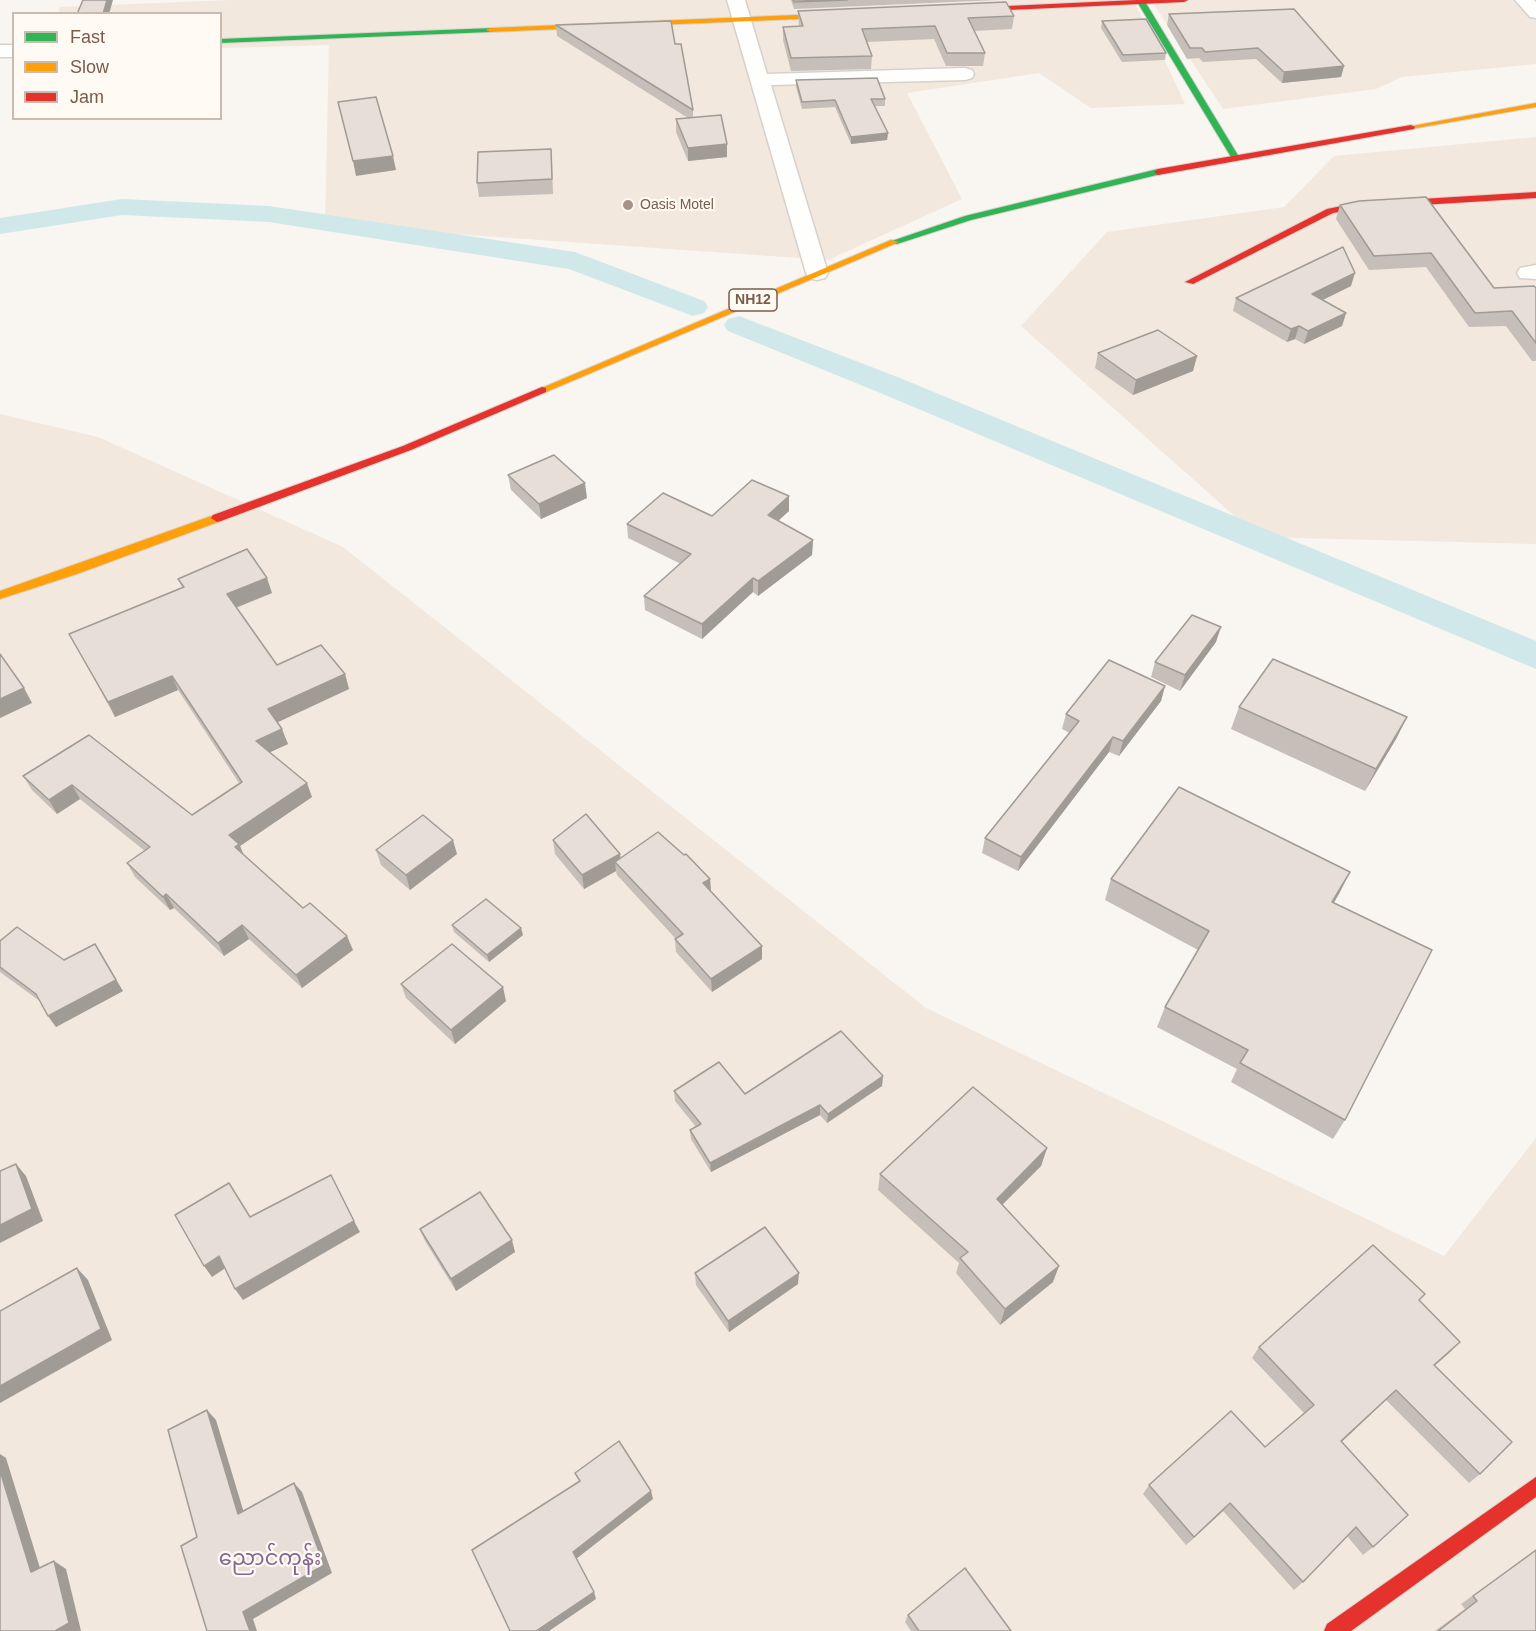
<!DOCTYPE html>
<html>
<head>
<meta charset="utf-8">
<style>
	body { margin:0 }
	#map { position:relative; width:1536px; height:1631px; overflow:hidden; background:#f9f5f0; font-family:Helvetica,sans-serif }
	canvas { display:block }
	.legend { position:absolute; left:12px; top:12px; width:210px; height:108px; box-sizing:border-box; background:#fffaf3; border:2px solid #cabbb1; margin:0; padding:8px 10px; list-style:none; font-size:18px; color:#7a5c4d }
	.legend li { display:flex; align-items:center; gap:12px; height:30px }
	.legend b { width:30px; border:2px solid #cabbb1 }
</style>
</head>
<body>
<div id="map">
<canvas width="1536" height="1631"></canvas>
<ul class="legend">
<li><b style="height:8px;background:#30b455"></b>Fast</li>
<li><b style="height:8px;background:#ff9f0a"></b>Slow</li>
<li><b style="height:8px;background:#e5322d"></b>Jam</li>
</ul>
</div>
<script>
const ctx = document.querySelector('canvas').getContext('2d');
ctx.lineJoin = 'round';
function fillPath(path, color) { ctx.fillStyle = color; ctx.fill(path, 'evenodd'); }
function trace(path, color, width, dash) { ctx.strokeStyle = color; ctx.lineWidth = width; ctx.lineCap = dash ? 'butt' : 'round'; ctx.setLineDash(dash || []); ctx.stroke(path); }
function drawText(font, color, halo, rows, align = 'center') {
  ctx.font = font + ' Helvetica,"Noto Sans Myanmar",sans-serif'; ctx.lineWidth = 4.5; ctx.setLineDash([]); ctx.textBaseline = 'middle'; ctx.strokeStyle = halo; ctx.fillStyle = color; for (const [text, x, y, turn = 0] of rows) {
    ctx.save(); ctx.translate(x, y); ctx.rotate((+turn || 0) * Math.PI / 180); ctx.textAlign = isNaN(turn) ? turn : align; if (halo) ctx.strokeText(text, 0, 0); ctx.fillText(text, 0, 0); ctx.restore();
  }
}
fillPath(new Path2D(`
	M 231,0 L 1133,0 L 1166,63 L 1185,104 L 1091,108 L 1039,73 L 907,93 L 962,199 L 828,260 L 325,225 L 329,45 L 221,48 L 220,14 L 58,14 L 60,7 Z
	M 1151,0 L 1536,0 L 1536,64 L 1402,77 L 1376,89 L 1223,109 Z
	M 1536,137 L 1536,544 L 1258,537 L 1021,326 L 1107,232 L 1284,207 L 1334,156 Z
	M 0,414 L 98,437 L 343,547 L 926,1008 L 1444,1256 L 1536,1138 L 1536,1631 L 0,1631 Z`), '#f2e8de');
fillPath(new Path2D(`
	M 122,199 L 269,206 L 575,252 L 704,301 L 708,307 L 704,313 L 693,316 L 569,269 L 269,222 L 122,215 L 0,234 L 0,218 Z
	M 739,316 L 900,378 L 1536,641 L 1536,669 L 878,392 L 728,331 L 724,325 L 728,319 Z`), '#d0e8ea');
const street = new Path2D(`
	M 727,0 L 745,0 L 767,74 L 965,68 L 972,70 L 974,74 L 972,78 L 965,80 L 771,85 L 828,273 L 825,278 L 817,280 L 809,278 L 806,273 Z
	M 1515,0 L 1534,0 L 1536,2 L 1536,18 L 1530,17 Z
	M 0,45 L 14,45 L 14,57 L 0,57 Z
	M 1536,265 L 1536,279 L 1520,278 L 1517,273 L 1520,268 Z`);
const fast = new Path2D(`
	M 1136,0 L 1144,0 L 1239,157 L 1238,159 L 1231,157 Z
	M 493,28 L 493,32 L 490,32 L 220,43 L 220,39 Z
	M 1158,169 L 1162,172 L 1161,174 L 971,220 L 897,244 L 889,242 L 965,216 Z`);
const slow = new Path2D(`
	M 843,13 L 847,15 L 846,17 L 490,32 L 486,30 L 490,28 Z
	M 1536,103 L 1536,107 L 1411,129 L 1407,127 Z
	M 891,240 L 899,242 L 546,392 L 542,393 L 537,390 Z
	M 217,514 L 223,518 L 221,521 L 77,574 L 0,599 L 0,591 Z`);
const jam = new Path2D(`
	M 1137,0 L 1188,0 L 1184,2 L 964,12 L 960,10 L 964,8 Z
	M 1411,125 L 1415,127 L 1414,129 L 1158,175 L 1154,172 L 1158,169 Z
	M 1536,192 L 1536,198 L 1356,209 L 1333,213 L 1193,284 L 1185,282 L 1327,209 L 1356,203 Z
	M 542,387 L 546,388 L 546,392 L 411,450 L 221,521 L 217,522 L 211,518 L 213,515 L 403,446 Z
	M 1536,1477 L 1536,1497 L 1351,1631 L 1324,1631 L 1327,1624 Z`);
trace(street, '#d7d1cb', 3);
trace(fast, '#d9d2cb', 2);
trace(slow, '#d9d2cb', 2);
trace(jam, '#d9d2cb', 2);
fillPath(street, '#fefefd');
fillPath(fast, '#30b455');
fillPath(slow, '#ff9f0a');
fillPath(jam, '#e5322d');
fillPath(new Path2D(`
	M 791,0 L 997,0 L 794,9 Z
	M 798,11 L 1014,16 L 1012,29 L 974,31 L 985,53 L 983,66 L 946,66 L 934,39 L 867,42 L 872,56 L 871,69 L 791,71 L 783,40 L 783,27 L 799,27 Z
	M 1169,14 L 1344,66 L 1341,77 L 1282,83 L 1256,59 L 1203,62 L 1199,58 L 1187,59 L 1167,25 Z
	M 1102,21 L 1166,53 L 1165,60 L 1122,62 L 1101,28 Z
	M 556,25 L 675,44 L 693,110 L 693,118 L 727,157 L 688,161 L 676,132 L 676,119 L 688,118 L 557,36 Z
	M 796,80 L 885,99 L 885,106 L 875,106 L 888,133 L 887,140 L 851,144 L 835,107 L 802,109 L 796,87 Z
	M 551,149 L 552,163 L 553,194 L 479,197 L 477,183 Z
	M 1340,205 L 1494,288 L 1536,288 L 1536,361 L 1532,361 L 1506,326 L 1469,327 L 1426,267 L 1369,270 L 1336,219 Z
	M 1351,286 L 1323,300 L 1346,313 L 1342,326 L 1304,344 L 1295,339 L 1287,342 L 1233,311 L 1236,298 Z
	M 1098,353 L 1197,356 L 1193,371 L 1133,395 L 1095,368 Z
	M 508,475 L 587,498 L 541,519 L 511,490 Z
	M 789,511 L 778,521 L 813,540 L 812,555 L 758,596 L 753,592 L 702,639 L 645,610 L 644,596 L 681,564 L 628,538 L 627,524 Z
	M 178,579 L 272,593 L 236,608 L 277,665 L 345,674 L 349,689 L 277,722 L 288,744 L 270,752 L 312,797 L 240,846 L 243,854 L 303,908 L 353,950 L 302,988 L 249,939 L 224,956 L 174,908 L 170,910 L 135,877 L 127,863 L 145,851 L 80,799 L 57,814 L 32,790 L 23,776 L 89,735 L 192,815 L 239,783 L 178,690 L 115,717 L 69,634 L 182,587 Z
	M 1216,642 L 1180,691 L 1151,677 L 1155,662 Z
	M 1165,686 L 1161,701 L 1119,756 L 1109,752 L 1018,871 L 982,853 L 985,838 L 1070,733 L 1062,729 L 1066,714 Z
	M 1239,707 L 1407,717 L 1396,739 L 1365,791 L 1231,729 Z
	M 553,840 L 620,854 L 620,858 L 710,879 L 711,892 L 762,959 L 712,992 L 676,952 L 675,939 L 676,939 L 617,875 L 616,871 L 584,889 L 555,854 Z
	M 376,850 L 457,854 L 410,890 L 381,865 Z
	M 1111,879 L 1340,892 L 1334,903 L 1345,1120 L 1333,1139 L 1231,1082 L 1237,1069 L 1157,1027 L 1165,1007 L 1198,950 L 1105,900 Z
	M 452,925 L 523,935 L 489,962 L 454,932 Z
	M 0,941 L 64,960 L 123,991 L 56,1027 L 48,1016 L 41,1002 L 0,972 Z
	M 401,984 L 506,1001 L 455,1044 L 406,998 Z
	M 883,1076 L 882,1086 L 827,1123 L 820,1115 L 711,1172 L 691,1139 L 690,1130 L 696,1127 L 675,1101 L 674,1091 L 745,1094 Z
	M 1047,1148 L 1041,1166 L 1002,1205 L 1053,1282 L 1000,1325 L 956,1273 L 959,1263 L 878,1190 L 880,1174 Z
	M 420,1229 L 515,1252 L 456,1291 L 425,1241 Z
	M 695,1273 L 798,1284 L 729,1332 L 696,1285 Z
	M 1419,1301 L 1449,1353 L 1434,1366 L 1480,1474 L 1469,1483 L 1386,1400 L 1341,1442 L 1373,1547 L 1363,1555 L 1347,1536 L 1303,1582 L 1294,1590 L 1223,1511 L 1186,1545 L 1143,1494 L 1149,1485 L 1265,1447 L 1304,1413 L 1252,1358 L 1259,1347 Z
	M 1536,1550 L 1536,1631 L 1435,1631 L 1465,1609 L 1461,1604 Z
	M 908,1615 L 1011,1631 L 911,1631 L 905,1622 Z`), '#c6bfb9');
fillPath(new Path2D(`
	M 107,0 L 113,0 L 109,14 L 103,14 Z
	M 1344,66 L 1341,77 L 1282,83 L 1284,72 Z
	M 888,133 L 887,140 L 851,144 L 851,137 Z
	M 727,144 L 727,157 L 688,161 L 688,148 Z
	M 393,156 L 396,170 L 356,176 L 353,161 Z
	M 1355,273 L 1351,286 L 1308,307 L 1312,294 Z
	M 1346,313 L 1342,326 L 1304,344 L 1308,331 Z
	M 1299,326 L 1295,339 L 1287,342 L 1291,329 Z
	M 1197,356 L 1193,371 L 1133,395 L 1136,380 Z
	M 585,483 L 587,498 L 541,519 L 539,504 Z
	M 789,496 L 789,511 L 768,530 L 768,515 Z
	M 813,540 L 812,555 L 758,596 L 758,581 Z
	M 267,578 L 272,593 L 232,609 L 227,594 Z
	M 753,578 L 753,592 L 702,639 L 702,624 Z
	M 1221,627 L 1216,642 L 1180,691 L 1185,675 Z
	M 345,674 L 349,689 L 274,724 L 268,709 Z
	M 172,676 L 178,690 L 115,717 L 108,702 Z
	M 1165,686 L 1161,701 L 1119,756 L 1123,741 Z
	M 24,688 L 32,703 L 0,718 L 0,699 Z
	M 1407,717 L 1396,739 L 1365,791 L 1376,769 Z
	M 282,729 L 288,744 L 262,756 L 256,741 Z
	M 1113,737 L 1109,752 L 1018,871 L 1021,857 Z
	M 307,783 L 312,797 L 240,846 L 245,858 L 241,861 L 229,835 Z
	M 72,785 L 80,799 L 57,814 L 49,800 Z
	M 453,840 L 457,854 L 410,890 L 406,875 Z
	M 620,854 L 622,868 L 615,862 L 616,871 L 584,889 L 582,875 Z
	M 1350,872 L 1340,892 L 1322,922 L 1332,902 Z
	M 710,879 L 711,892 L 703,883 Z
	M 166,894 L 174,908 L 170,910 L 163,897 Z
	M 242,925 L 249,939 L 224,956 L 218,943 Z
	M 521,928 L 523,935 L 489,962 L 487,955 Z
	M 347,936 L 353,950 L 302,988 L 296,975 Z
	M 95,944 L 123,991 L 56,1027 L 48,1016 Z
	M 762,946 L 762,959 L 712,992 L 711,979 Z
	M 503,987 L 506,1001 L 455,1044 L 451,1030 Z
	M 883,1076 L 882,1086 L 827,1123 L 828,1114 Z
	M 820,1105 L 820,1115 L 711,1172 L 710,1163 Z
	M 1047,1148 L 1041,1166 L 992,1215 L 997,1199 Z
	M 16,1164 L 26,1176 L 43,1221 L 0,1243 L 0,1225 Z
	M 354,1221 L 360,1232 L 243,1300 L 235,1289 Z
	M 512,1240 L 515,1252 L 456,1291 L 451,1279 Z
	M 219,1256 L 227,1267 L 212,1277 L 204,1266 Z
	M 1059,1266 L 1053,1282 L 1000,1325 L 1005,1309 Z
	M 77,1268 L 88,1280 L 112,1340 L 0,1403 L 0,1386 Z
	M 799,1273 L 798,1284 L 729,1332 L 728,1321 Z
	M 1460,1342 L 1449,1353 L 1423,1376 L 1434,1365 Z
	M 1396,1390 L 1386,1400 L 1332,1451 L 1341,1441 Z
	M 207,1410 L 216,1420 L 247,1523 L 238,1514 Z
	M 0,1454 L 6,1458 L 44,1581 L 31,1572 L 0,1471 Z
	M 294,1483 L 302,1492 L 332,1573 L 253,1619 L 257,1631 L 250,1631 L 243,1612 Z
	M 651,1491 L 653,1499 L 576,1559 L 573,1552 Z
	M 1230,1503 L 1223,1511 L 1186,1545 L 1194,1537 Z
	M 54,1561 L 66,1569 L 81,1631 L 55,1631 Z
	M 594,1592 L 596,1599 L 549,1631 L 536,1631 Z`), '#a19b96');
const building = new Path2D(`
	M 83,0 L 107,0 L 103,14 L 77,14 Z
	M 793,0 L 847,0 L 794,2 Z
	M 1006,2 L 1014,16 L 968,18 L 985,53 L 947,53 L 935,26 L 862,29 L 872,56 L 791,58 L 783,27 L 803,26 L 798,11 Z
	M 1294,9 L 1344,66 L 1284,72 L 1258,48 L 1205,52 L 1202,48 L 1190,48 L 1169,14 Z
	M 1146,19 L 1166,53 L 1123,55 L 1102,21 Z
	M 671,21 L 675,44 L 681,44 L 693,110 L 556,25 Z
	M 877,78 L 885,99 L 871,99 L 888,133 L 851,137 L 835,100 L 802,102 L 796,80 Z
	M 376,97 L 393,156 L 353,161 L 338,102 Z
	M 721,115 L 727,144 L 688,148 L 676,119 Z
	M 551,149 L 552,179 L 477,183 L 478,152 Z
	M 1426,197 L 1494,288 L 1534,286 L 1536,288 L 1536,343 L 1512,311 L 1475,313 L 1431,253 L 1374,256 L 1340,205 L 1359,201 Z
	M 1343,247 L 1355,273 L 1312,294 L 1346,313 L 1308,331 L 1299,326 L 1291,329 L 1236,298 Z
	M 1158,330 L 1197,356 L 1136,380 L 1098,353 Z
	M 554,455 L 585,483 L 539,504 L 508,475 Z
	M 752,480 L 789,496 L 768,515 L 813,540 L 758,581 L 753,578 L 702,624 L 644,596 L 691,554 L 627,524 L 663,493 L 712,516 Z
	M 247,549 L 267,578 L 227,594 L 277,665 L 321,645 L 345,674 L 268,709 L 282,729 L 256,741 L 307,783 L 229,835 L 239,844 L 235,847 L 303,908 L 310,903 L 347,936 L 296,975 L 242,925 L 218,943 L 166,894 L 163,897 L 127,863 L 150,847 L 72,785 L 49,800 L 23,776 L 89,735 L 192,815 L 242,782 L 172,676 L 108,702 L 69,634 L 184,587 L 178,579 Z
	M 1192,615 L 1221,627 L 1185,675 L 1155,662 Z
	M 0,654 L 24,688 L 0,699 Z
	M 1273,659 L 1407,717 L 1376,769 L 1239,707 Z
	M 1109,660 L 1165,686 L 1123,741 L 1113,737 L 1021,857 L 985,838 L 1079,721 L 1066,714 Z
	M 1179,787 L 1350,872 L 1332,902 L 1432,950 L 1345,1120 L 1240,1063 L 1248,1050 L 1165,1007 L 1209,931 L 1111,879 Z
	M 586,814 L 620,854 L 582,875 L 553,840 Z
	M 423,815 L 453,840 L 406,875 L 376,850 Z
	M 658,832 L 684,855 L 686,854 L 710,879 L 703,883 L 762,946 L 711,979 L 675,939 L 683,934 L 615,862 Z
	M 486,899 L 521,928 L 487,955 L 452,925 Z
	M 17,927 L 64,960 L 95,944 L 116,980 L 48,1016 L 36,994 L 0,967 L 0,941 Z
	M 452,944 L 503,987 L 451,1030 L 401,984 Z
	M 841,1031 L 883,1076 L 828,1114 L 820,1105 L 710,1163 L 690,1130 L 701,1124 L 674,1091 L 719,1062 L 745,1094 Z
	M 973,1087 L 1047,1148 L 997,1199 L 1059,1266 L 1005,1309 L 960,1258 L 968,1252 L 880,1174 Z
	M 16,1164 L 32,1209 L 0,1225 L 0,1171 Z
	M 331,1175 L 354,1221 L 235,1289 L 219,1256 L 204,1266 L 175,1215 L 229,1183 L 250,1217 Z
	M 480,1192 L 512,1240 L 451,1279 L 420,1229 Z
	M 765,1227 L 799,1273 L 728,1321 L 695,1273 Z
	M 1373,1245 L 1425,1294 L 1419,1300 L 1460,1342 L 1434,1365 L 1512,1442 L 1480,1474 L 1396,1390 L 1341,1441 L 1408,1515 L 1373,1547 L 1356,1527 L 1303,1582 L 1230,1503 L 1194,1537 L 1149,1485 L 1231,1411 L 1265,1447 L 1314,1405 L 1259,1347 Z
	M 77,1268 L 101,1329 L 0,1386 L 0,1311 Z
	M 207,1410 L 238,1514 L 294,1483 L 324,1565 L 243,1612 L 250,1631 L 207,1631 L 181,1546 L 197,1537 L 168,1430 Z
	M 619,1441 L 651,1491 L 573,1552 L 594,1592 L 536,1631 L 510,1631 L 472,1550 L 580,1481 L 575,1473 Z
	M 0,1471 L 31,1572 L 54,1561 L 69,1623 L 55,1631 L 0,1631 Z
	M 1536,1550 L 1536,1631 L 1438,1631 L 1477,1601 L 1473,1596 Z
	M 965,1568 L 1011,1631 L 919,1631 L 908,1615 Z`);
fillPath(building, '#e6ded7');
trace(building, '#a19b96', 1.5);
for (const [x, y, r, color] of [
	[628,205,6,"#a69286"]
]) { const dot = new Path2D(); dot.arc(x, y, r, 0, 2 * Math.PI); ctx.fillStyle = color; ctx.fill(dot); trace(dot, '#fffaf3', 2); }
drawText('14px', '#7a5c4d', '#fffaf3', [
	["Oasis Motel",640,205]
], 'left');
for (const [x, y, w] of [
	[753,300,48]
]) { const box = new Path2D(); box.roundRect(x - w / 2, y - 11, w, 22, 4.5); ctx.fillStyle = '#fffaf3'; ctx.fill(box); trace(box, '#7a5c4d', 1.5); }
drawText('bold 14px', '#7a5c4d', null, [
	["NH12",753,300]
]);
drawText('21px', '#846695', '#fffaf3', [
	["ညောင်ကုန်း",270,1559]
]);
</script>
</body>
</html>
